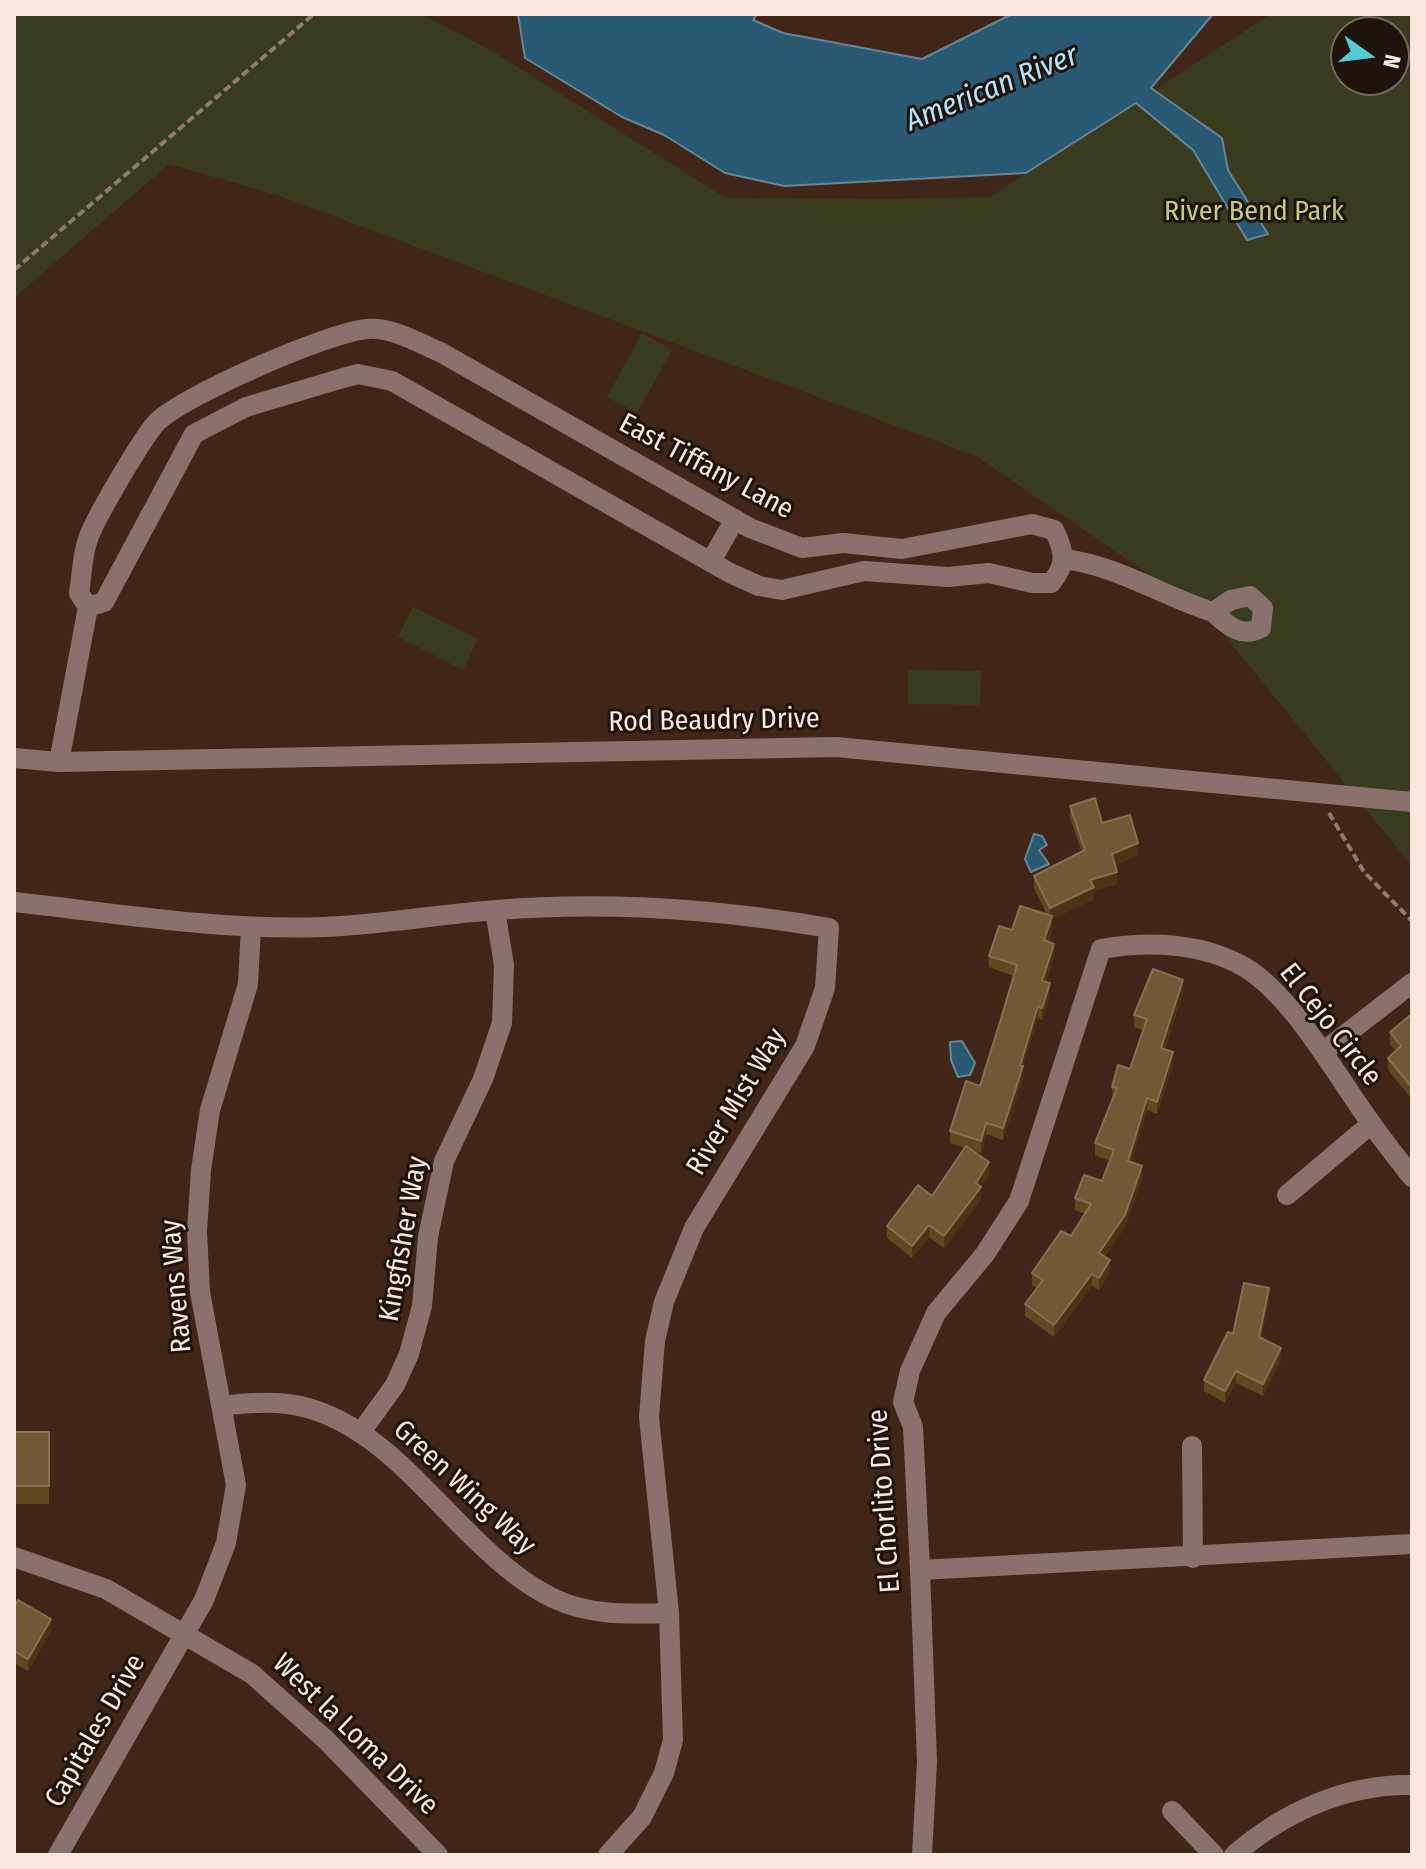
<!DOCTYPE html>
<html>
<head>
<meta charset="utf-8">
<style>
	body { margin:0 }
	#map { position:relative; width:1426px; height:1869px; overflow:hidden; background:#402619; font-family:"Fira Sans Condensed",sans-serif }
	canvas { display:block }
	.frame { position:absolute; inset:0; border:16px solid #f9e8df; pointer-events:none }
	.north { position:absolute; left:1330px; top:16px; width:80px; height:80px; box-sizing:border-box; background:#1e130d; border:2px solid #766861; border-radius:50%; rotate:104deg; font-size:22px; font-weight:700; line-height:32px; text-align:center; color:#f9e8df }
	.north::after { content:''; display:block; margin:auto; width:28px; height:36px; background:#51ccd3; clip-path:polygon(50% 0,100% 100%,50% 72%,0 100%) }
</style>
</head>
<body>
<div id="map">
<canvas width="1426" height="1869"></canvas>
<div class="frame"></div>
<div class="north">N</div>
</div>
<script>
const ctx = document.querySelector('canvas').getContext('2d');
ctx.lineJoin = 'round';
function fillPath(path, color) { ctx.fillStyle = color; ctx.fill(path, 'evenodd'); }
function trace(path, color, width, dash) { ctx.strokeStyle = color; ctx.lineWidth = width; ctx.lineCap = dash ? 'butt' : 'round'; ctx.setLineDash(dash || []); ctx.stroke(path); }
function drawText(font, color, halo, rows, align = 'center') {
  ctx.font = font + ' "Fira Sans Condensed",sans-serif'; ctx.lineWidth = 6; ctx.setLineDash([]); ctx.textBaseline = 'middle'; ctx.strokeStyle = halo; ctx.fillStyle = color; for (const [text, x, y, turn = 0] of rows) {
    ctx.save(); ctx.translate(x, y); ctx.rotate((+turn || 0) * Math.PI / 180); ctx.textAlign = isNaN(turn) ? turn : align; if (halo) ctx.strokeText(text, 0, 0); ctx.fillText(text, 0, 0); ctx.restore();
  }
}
fillPath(new Path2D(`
	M 14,14 L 421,14 L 492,51 L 726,198 L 893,199 L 990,197 L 1271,14 L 1412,14 L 1412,866 L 1208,615 L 976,456 L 280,196 L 169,164 L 14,298 ZM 1346,32 L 1394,32 L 1394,80 L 1346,80 Z
	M 642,333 L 672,350 L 637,413 L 607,397 Z
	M 413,607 L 478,639 L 463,670 L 398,637 Z
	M 908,670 L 981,671 L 980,705 L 908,704 Z`), '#383b1d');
const water = new Path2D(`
	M 518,14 L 757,14 L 753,20 L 783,33 L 922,59 L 1012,14 L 1213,14 L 1151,88 L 1222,138 L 1228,170 L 1268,234 L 1247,240 L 1193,150 L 1136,103 L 1026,173 L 784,186 L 725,173 L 664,135 L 622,117 L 525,58 Z
	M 1034,834 L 1042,836 L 1047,845 L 1039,850 L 1049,864 L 1031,872 L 1025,859 Z
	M 962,1041 L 975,1063 L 970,1075 L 958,1077 L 951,1060 L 950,1042 Z`);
fillPath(water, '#2a5a73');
trace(water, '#688593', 2);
trace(new Path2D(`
	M 14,270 L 314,14
	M 1329,813 L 1364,872 L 1412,921`), '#907a6f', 4, [8, 4]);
trace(new Path2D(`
	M 1064,559 C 1119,566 1162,596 1213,612 L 1231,600 L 1250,596 L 1263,608 L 1261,628 C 1241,638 1228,626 1213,612
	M 711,561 L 735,519
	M 14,758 L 59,762 L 836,747 L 1412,802
	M 59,762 L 88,607 L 79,593 C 82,576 82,555 88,539 C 95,518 142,439 156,423 C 182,396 329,332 367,329 C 393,327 419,343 442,353 L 750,528 L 802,548 L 843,543 L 902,549 L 1032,524 L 1054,530 C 1065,552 1067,564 1051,583 L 1032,583 L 989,573 L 948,577 L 864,571 L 782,590 L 759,586 L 730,573 L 392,381 L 358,374 L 343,378 L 246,407 L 194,434 L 104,602 L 88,607
	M 14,902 C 116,913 220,931 322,927 C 381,925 438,914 497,910 C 608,901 718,909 829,928 L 825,988 L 805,1046 L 694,1228 L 664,1302 L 655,1341 L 649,1417 L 669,1613 L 673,1740 L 664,1773 L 642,1817 L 608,1855
	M 1323,1052 L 1412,983
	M 1287,1195 L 1371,1124
	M 221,1406 C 243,1403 265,1401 288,1404 C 367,1414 423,1490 477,1541 C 501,1564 525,1585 555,1599 C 591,1616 630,1614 669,1613
	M 361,1432 L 395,1385 L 409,1354 L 422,1306 L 428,1237 L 444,1161 L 483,1079 L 502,1023 L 504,965 L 495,910
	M 1192,1446 L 1193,1558
	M 14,1557 L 106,1589 L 252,1674 L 326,1740 L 438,1855
	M 920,1570 L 1412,1544
	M 1172,1811 L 1214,1855
	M 58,1855 L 204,1600 L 226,1543 L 236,1485 L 200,1292 L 197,1231 L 201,1170 L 210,1110 L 248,984 L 251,927
	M 922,1855 L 927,1762 L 920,1570 L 913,1427 L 903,1402 L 910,1371 L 936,1313 L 985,1254 L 1019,1201 L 1101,949 C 1148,941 1195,942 1239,964 C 1290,990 1337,1077 1371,1123 C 1384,1142 1398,1159 1412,1177
	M 1234,1855 C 1284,1812 1345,1784 1412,1785`), '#89726d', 20);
fillPath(new Path2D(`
	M 1070,806 L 1102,823 L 1138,855 L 1115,865 L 1117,884 L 1094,891 L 1094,899 L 1052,919 L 1052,928 L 1048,942 L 1054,956 L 1046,982 L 1050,995 L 1042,1020 L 1038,1018 L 1023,1066 L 1023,1078 L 1003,1140 L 986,1134 L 981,1153 L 972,1150 L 989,1174 L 981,1187 L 981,1199 L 944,1248 L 929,1237 L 912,1258 L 887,1238 L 887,1226 L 932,1196 L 965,1148 L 950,1143 L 950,1131 L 980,1086 L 1014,976 L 989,967 L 989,956 L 1012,930 L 1047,915 L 1034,888 L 1034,876 L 1082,852 L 1070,818 Z
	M 1183,992 L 1165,1049 L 1173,1064 L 1157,1114 L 1147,1110 L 1131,1162 L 1142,1178 L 1125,1227 L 1105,1256 L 1110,1272 L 1099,1290 L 1092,1286 L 1054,1337 L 1025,1316 L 1025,1304 L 1037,1288 L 1032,1285 L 1032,1273 L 1071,1236 L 1085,1214 L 1075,1210 L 1075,1198 L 1102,1181 L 1110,1161 L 1095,1155 L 1095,1143 L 1113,1099 L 1112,1087 L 1130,1069 L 1143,1030 L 1134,1027 L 1134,1015 Z
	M 1412,1014 L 1410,1097 L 1388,1070 L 1388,1058 L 1396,1051 L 1390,1044 L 1390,1032 Z
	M 1269,1300 L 1261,1338 L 1281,1360 L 1263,1396 L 1236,1383 L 1225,1403 L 1204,1391 L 1204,1380 Z
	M 14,1432 L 49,1432 L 49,1504 L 14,1504 Z
	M 14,1607 L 51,1631 L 28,1671 L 14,1663 Z`), '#604821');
fillPath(new Path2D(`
	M 1138,843 L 1138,855 L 1112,866 L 1112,854 Z
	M 1117,872 L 1117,884 L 1094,891 L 1094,899 L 1052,919 L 1052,928 L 1044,952 L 1044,940 L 1050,920 L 1050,908 L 1090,880 Z
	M 1054,944 L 1054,956 L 1042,993 L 1042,981 Z
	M 1183,980 L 1183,992 L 1161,1060 L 1161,1048 Z
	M 1050,983 L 1050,995 L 1042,1020 L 1042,1008 Z
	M 1038,1006 L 1038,1018 L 1023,1066 L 1023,1078 L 1003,1140 L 1003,1128 Z
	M 1173,1052 L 1173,1064 L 1157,1114 L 1157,1102 Z
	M 1412,1083 L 1412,1095 L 1410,1097 L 1410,1085 Z
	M 1147,1098 L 1147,1110 L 1128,1173 L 1128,1161 Z
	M 986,1123 L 986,1134 L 981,1153 L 981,1141 Z
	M 989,1162 L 989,1174 L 978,1192 L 981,1187 L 981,1199 L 944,1248 L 944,1236 Z
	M 1142,1166 L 1142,1178 L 1125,1227 L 1099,1265 L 1099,1253 Z
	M 929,1225 L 929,1237 L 912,1258 L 912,1246 Z
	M 1110,1260 L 1110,1272 L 1099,1290 L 1099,1278 Z
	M 1092,1274 L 1092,1286 L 1054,1337 L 1054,1325 Z
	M 1269,1288 L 1269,1300 L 1259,1349 L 1259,1337 Z
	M 1281,1348 L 1281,1360 L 1263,1396 L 1263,1384 Z
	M 1236,1371 L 1236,1383 L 1225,1403 L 1225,1391 Z
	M 51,1619 L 51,1631 L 28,1671 L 28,1659 Z`), '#4d3315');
const building = new Path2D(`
	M 1095,798 L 1102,823 L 1130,815 L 1138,843 L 1112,854 L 1117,872 L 1090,880 L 1094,887 L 1050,908 L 1034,876 L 1085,850 L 1070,806 Z
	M 1020,906 L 1052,916 L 1044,940 L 1054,944 L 1042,981 L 1050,983 L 1042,1008 L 1038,1006 L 1020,1066 L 1023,1066 L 1003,1128 L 986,1123 L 981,1141 L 950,1131 L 966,1081 L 980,1086 L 1000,1022 L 1017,965 L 989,956 L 999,926 L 1012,930 Z
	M 1153,969 L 1183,980 L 1161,1048 L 1173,1052 L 1157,1102 L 1147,1098 L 1128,1161 L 1142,1166 L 1125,1215 L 1099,1253 L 1110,1260 L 1099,1278 L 1092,1274 L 1054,1325 L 1025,1304 L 1043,1280 L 1032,1273 L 1061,1231 L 1071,1236 L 1091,1204 L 1075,1198 L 1084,1175 L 1102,1181 L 1114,1150 L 1095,1143 L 1117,1088 L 1112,1087 L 1118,1065 L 1130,1069 L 1147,1019 L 1134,1015 Z
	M 1412,1014 L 1412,1083 L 1410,1085 L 1388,1058 L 1401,1046 L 1390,1032 Z
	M 966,1146 L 989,1162 L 976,1183 L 981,1187 L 944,1236 L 929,1225 L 912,1246 L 887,1226 L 918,1185 L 932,1196 Z
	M 1244,1283 L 1269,1288 L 1259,1337 L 1281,1348 L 1263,1384 L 1236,1371 L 1225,1391 L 1204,1380 L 1228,1332 L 1233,1334 Z
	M 14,1432 L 49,1432 L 49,1486 L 14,1486 Z
	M 18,1600 L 51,1619 L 28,1659 L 14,1651 L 14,1607 Z`);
fillPath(building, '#715936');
trace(building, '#867050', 2);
drawText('28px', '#c3cb81', '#1e130d', [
	["River Bend Park",1254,212]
]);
drawText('28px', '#f9e8df', '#1e130d', [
	["East Tiffany Lane",706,467,28],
	["Rod Beaudry Drive",714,721,-1],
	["El Cejo Circle",1330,1025,52],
	["River Mist Way",737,1102,-59],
	["Kingfisher Way",404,1239,-80],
	["Ravens Way",177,1286,-95],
	["Green Wing Way",464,1488,43],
	["El Chorlito Drive",885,1501,-94],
	["Capitales Drive",96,1731,-60],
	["West la Loma Drive",355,1735,44]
]);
drawText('italic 30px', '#b7e3fd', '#1e130d', [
	["American River",992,89,-22]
]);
</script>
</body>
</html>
